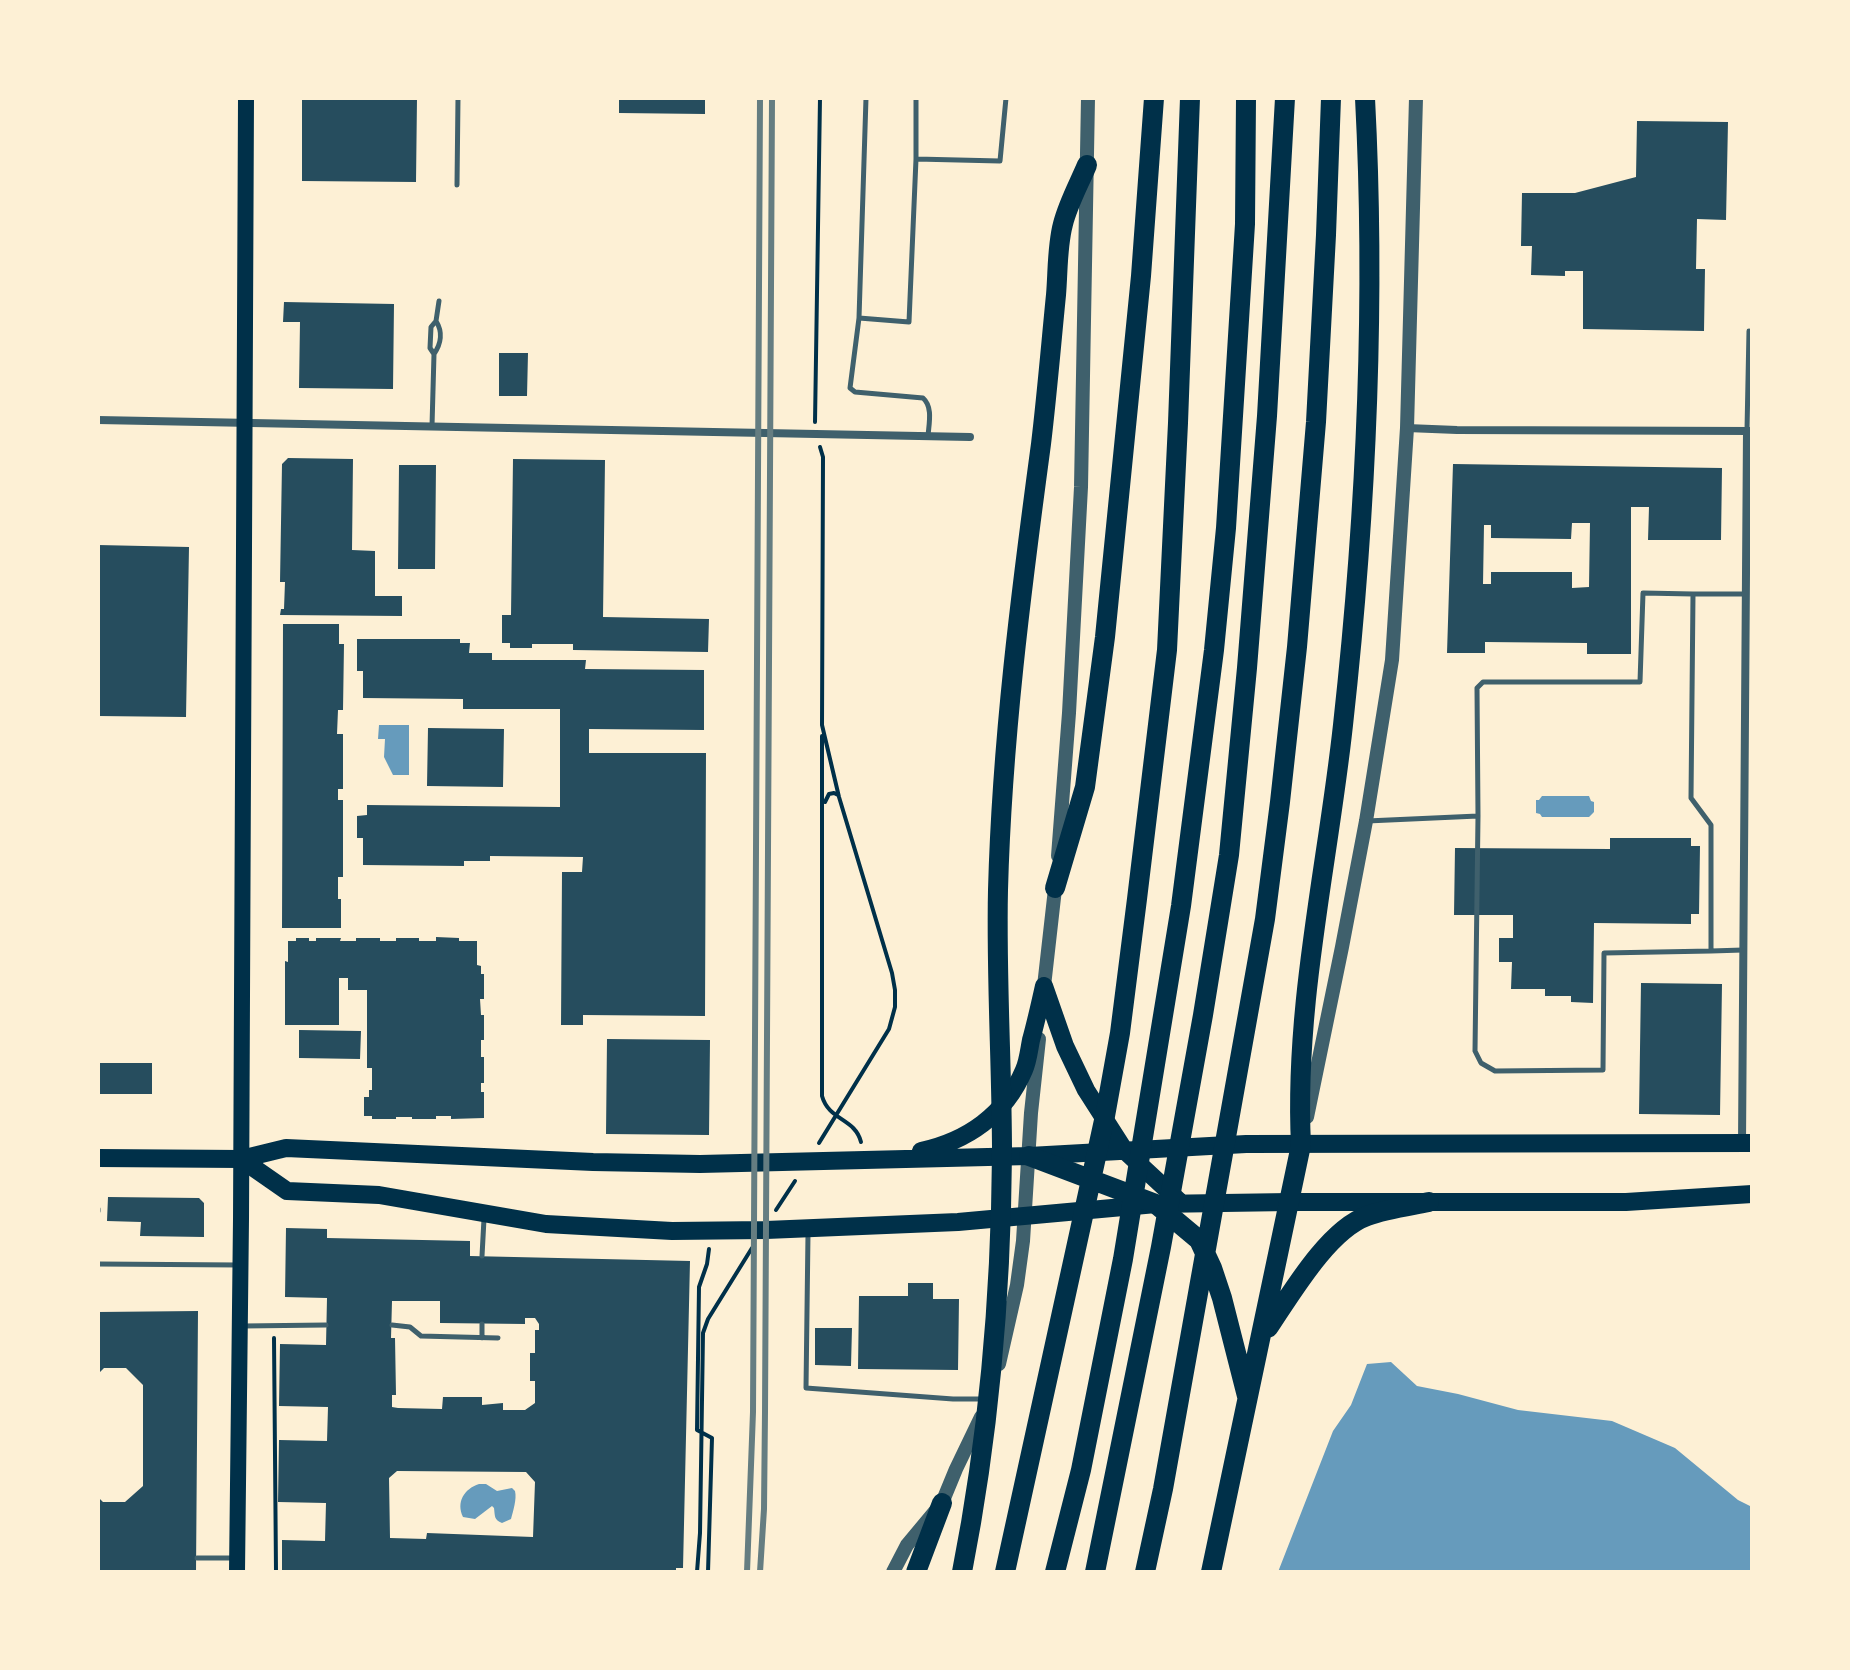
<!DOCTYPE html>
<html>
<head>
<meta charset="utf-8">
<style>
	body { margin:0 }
	#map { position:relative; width:1850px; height:1670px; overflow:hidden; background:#fdf0d5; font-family:"Public Sans",sans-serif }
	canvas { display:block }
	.frame { position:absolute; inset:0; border:100px solid #fdf0d5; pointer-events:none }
</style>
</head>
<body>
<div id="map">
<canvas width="1850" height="1670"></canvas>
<div class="frame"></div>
</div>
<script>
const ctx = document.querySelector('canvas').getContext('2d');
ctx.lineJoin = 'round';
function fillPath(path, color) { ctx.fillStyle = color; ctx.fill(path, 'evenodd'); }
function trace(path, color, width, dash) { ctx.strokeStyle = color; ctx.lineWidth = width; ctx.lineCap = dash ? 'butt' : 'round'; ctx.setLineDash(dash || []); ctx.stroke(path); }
fillPath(new Path2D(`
	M 379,725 L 409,725 L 409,775 L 393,775 L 384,757 L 385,739 L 378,739 Z
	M 1542,796 L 1589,796 L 1591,801 L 1594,802 L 1594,812 L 1589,817 L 1542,817 L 1540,814 L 1536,813 L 1536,800 L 1539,800 Z
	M 1391,1362 L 1417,1386 L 1458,1394 L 1518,1410 L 1612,1421 L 1675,1448 L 1738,1500 L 1752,1507 L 1752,1572 L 1278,1572 L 1333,1431 L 1351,1405 L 1367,1364 Z
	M 479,1484 L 486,1484 L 497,1491 L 512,1488 L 515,1491 C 517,1499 513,1511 511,1519 L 502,1523 C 494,1520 495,1516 494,1508 L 492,1506 L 475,1519 L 463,1517 C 456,1502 464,1489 479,1484 Z`), '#669bbc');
fillPath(new Path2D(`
	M 302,98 L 417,98 L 416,182 L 302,181 Z
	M 619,98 L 705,98 L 705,114 L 619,113 Z
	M 1637,121 L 1728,122 L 1726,220 L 1697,219 L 1696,269 L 1705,269 L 1704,331 L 1583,329 L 1583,271 L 1565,271 L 1565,276 L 1531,275 L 1532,246 L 1521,246 L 1522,193 L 1575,193 L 1636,177 Z
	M 284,302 L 394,304 L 393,389 L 299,388 L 300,322 L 283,322 Z
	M 499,353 L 528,353 L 527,396 L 499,396 Z
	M 288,458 L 353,459 L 352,550 L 375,551 L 375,596 L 402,596 L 402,616 L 280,615 L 281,609 L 284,609 L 285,582 L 280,582 L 282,464 Z
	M 513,459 L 605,460 L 603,617 L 709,619 L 708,652 L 573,650 L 573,644 L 532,644 L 532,648 L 510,648 L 510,643 L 502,643 L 502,615 L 511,615 Z
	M 1453,464 L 1722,468 L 1721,540 L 1648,540 L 1649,507 L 1631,507 L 1631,654 L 1587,654 L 1587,643 L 1485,642 L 1485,653 L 1447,653 ZM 1572,523 L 1590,523 L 1589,587 L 1572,588 L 1572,572 L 1491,572 L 1491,584 L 1483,584 L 1484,525 L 1491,525 L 1491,538 L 1571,539 Z
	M 399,465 L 436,465 L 435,569 L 398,569 Z
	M 98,545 L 189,547 L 186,717 L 98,716 Z
	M 283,624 L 339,624 L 339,644 L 344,644 L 343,710 L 338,710 L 337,734 L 343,734 L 343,789 L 338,789 L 338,800 L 343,800 L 343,877 L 338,877 L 338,899 L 341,899 L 341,928 L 282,928 Z
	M 357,639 L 460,639 L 460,643 L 470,643 L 469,653 L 492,653 L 492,660 L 586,660 L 585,669 L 704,670 L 704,730 L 589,729 L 589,753 L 706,753 L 705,1016 L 583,1015 L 583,1025 L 561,1025 L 562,872 L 582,872 L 583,857 L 490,856 L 490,861 L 464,861 L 464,866 L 363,865 L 363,838 L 357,838 L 357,816 L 367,815 L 367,805 L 560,807 L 560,709 L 463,709 L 463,699 L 363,698 L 363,671 L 357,671 Z
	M 428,728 L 504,729 L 503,787 L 427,786 Z
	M 1610,838 L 1691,838 L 1691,846 L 1700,846 L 1699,914 L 1691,914 L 1691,924 L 1594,923 L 1593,1003 L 1571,1002 L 1571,996 L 1545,996 L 1545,989 L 1511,989 L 1512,962 L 1499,962 L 1499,938 L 1513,938 L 1513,915 L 1454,915 L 1455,848 L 1610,849 Z
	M 436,937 L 459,938 L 459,941 L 477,941 L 477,965 L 481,966 L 481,974 L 484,974 L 484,999 L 480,999 L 481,1015 L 484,1015 L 484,1040 L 481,1040 L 481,1057 L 484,1057 L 484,1083 L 481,1083 L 481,1092 L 484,1092 L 484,1118 L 451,1119 L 451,1116 L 436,1116 L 436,1119 L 412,1119 L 412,1117 L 396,1117 L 396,1119 L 372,1119 L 372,1116 L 364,1116 L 364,1097 L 369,1097 L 369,1090 L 372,1090 L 372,1068 L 367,1068 L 367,990 L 348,990 L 348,978 L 339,978 L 339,1025 L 285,1025 L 285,961 L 288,962 L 288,941 L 296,941 L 296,938 L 309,938 L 309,941 L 316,941 L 316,938 L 341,938 L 340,941 L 356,941 L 356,938 L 380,938 L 380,941 L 396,941 L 396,938 L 419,938 L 419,941 L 436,941 Z
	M 1641,983 L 1722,984 L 1720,1115 L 1639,1114 Z
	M 299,1030 L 361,1031 L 360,1059 L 299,1058 Z
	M 607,1039 L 710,1040 L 709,1135 L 606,1134 Z
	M 98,1063 L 152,1063 L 152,1094 L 98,1094 Z
	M 108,1197 L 199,1198 L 204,1203 L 204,1237 L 140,1236 L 141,1222 L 107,1221 Z
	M 286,1228 L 327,1229 L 327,1238 L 470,1241 L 470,1256 L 690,1261 L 683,1568 L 676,1568 L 676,1572 L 282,1572 L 282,1540 L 325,1541 L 326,1503 L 278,1502 L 279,1440 L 327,1441 L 328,1407 L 279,1406 L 280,1344 L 326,1345 L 327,1298 L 285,1297 ZM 392,1301 L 440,1301 L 440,1323 L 525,1324 L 525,1318 L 535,1318 L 539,1324 L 539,1330 L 535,1330 L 535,1353 L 530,1353 L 530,1381 L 535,1381 L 535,1403 L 525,1410 L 503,1410 L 503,1403 L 482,1405 L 482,1397 L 443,1397 L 442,1409 L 398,1408 L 392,1407 L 392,1395 L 396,1395 L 395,1338 L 391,1338 ZM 397,1471 L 526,1472 L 535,1482 L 533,1537 L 427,1533 L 426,1539 L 390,1538 L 389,1478 Z
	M 908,1283 L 933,1283 L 933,1299 L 959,1299 L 958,1370 L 858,1369 L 859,1296 L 908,1296 Z
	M 198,1311 L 196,1572 L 98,1572 L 98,1497 L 103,1502 L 125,1502 L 143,1486 L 143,1385 L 126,1368 L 104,1368 L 98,1374 L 98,1312 Z
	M 815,1328 L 852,1328 L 851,1366 L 815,1365 Z`), '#264d5e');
trace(new Path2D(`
	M 815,422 L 820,98
	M 822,736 L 822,1096 C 829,1121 855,1118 861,1142
	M 825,802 L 829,794 L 834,793 L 838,795
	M 819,1143 L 889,1029 L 895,1007 L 895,990 L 892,973 L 839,797 L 822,725 L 823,457 L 820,447
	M 776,1210 L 795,1181
	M 274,1338 L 276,1572
	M 697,1572 L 700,1533 L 703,1333 L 708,1319 L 752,1248
	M 708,1572 L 712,1438 L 697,1430 L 699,1287 L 707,1264 L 709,1249`), '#003049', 4);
trace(new Path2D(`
	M 866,98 L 859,318 L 909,322 L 916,159 L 1000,161 L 1006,98
	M 916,159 L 916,98
	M 457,185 L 458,98
	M 859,318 L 850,388 L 855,392 L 923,398 C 933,407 929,423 928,436
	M 434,354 C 441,344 443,332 436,321
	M 432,426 L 434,354 L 430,348 L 431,327 L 436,321 L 439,301
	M 1747,430 L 1749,331
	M 1693,594 L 1746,594
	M 1367,821 L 1478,816 L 1477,688 L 1483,682 L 1640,682 L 1643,593 L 1693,594 L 1691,798 L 1711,825 L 1711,951 L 1604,953 L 1603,1070 L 1495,1071 L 1481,1063 L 1475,1051 L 1478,816
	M 1711,951 L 1743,950
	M 98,1209 L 98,1211
	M 808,1234 L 806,1388 L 953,1399 L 985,1399
	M 482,1256 L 484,1219
	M 98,1264 L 239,1265
	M 392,1325 L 410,1327 L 421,1336 L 498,1338
	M 243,1326 L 326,1325
	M 482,1338 L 482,1324
	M 197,1558 L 232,1558`), '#3f606c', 5);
trace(new Path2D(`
	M 98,420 L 970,437
	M 1407,428 L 1457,430 L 1751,431
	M 1742,1142 L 1747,431`), '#3f606c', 8);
trace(new Path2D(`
	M 1058,856 L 1069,713 L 1081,487 L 1088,98
	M 1043,995 L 1056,880
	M 1307,1117 L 1342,947 L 1366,821 L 1392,660 L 1407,428 L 1416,98
	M 999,1364 L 1017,1285 L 1023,1241 L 1031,1113 L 1039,1039
	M 893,1572 L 907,1545 L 942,1503 L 956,1469 L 981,1417`), '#3f606c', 14);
trace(new Path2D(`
	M 237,1572 L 241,1219 L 246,98`), '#003049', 16);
trace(new Path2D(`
	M 1044,986 L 1065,1046 L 1086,1090 L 1125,1151 L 1179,1201
	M 921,1151 C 967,1141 1005,1115 1024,1070 C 1028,1061 1029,1050 1031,1040 C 1036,1022 1040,1004 1044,986
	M 98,1158 L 241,1159 L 286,1148 L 593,1162 L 700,1164 L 1029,1156 L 1246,1144 L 1752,1143
	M 241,1159 L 287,1191 L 379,1195 L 546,1224 L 672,1231 L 766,1230 L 958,1222 L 1156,1204 L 1290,1202 L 1626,1202 L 1752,1194`), '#003049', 18);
trace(new Path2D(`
	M 1055,888 L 1085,787 L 1105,637 L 1141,276 L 1154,98
	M 1029,1156 L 1156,1204 L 1199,1240 L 1212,1268 L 1222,1298 L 1247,1396
	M 1268,1328 C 1291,1294 1328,1230 1367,1216 C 1386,1209 1409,1206 1429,1202
	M 916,1572 L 942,1503
	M 962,1572 C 989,1435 1001,1294 1002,1154 C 1002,1066 996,978 998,890 C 1002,740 1021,592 1041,444 C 1047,394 1051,345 1056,295 C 1058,272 1057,246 1063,224 C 1068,204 1079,184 1087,165
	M 1005,1572 L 1105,1116 L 1120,1033 L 1137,899 L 1167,650 L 1178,423 L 1190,98
	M 1055,1572 L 1081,1470 L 1123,1259 L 1181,906 L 1214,650 L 1226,528 L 1245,224 L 1246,98
	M 1095,1572 L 1161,1247 L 1203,1015 L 1229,855 L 1247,668 L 1267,416 L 1285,98
	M 1145,1572 L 1163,1489 L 1265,919 L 1280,802 L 1297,647 L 1316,422 L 1326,235 L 1331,98
	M 1211,1572 L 1301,1145 C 1294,1004 1328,864 1343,725 C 1366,517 1376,307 1365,98`), '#003049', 20);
trace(new Path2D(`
	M 747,1572 L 753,1412 L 760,98
	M 760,1572 L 764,1509 L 765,1412 L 772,98`), '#657d81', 6);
</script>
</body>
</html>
